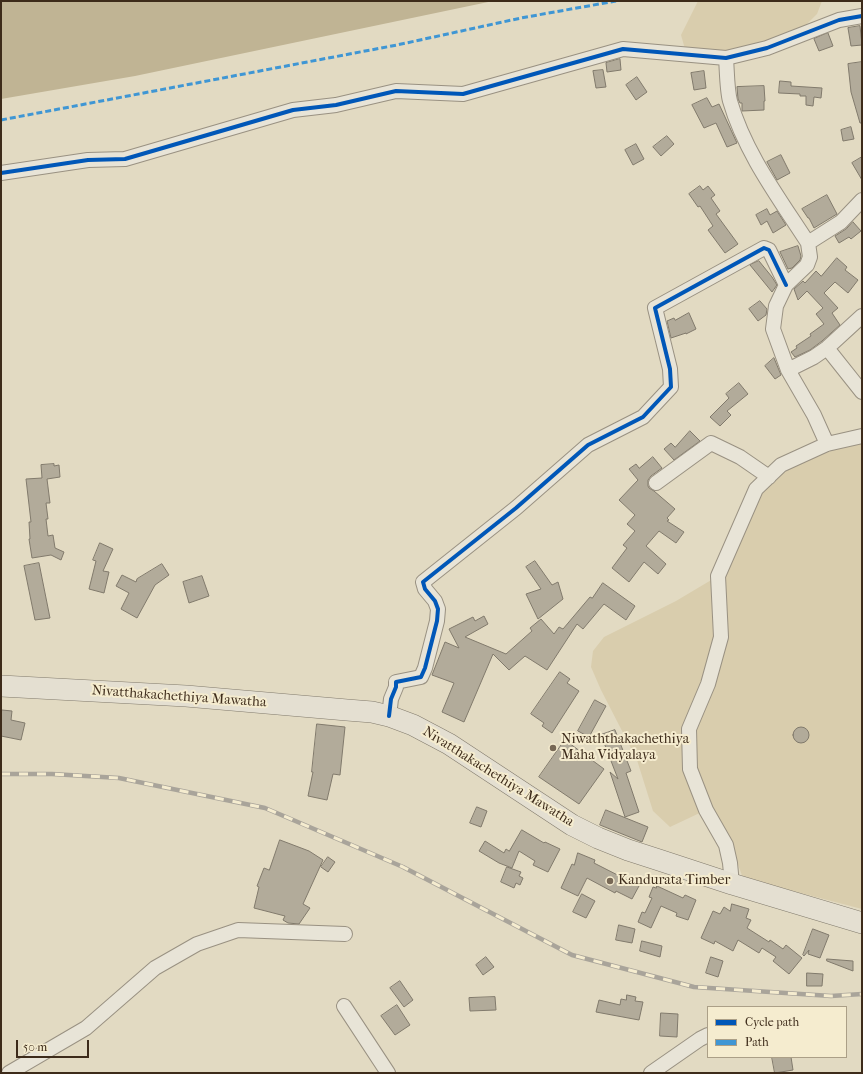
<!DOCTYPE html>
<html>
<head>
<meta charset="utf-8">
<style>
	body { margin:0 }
	#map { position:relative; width:863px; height:1074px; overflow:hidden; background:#e2dac2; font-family:"IM FELL French Canon",serif }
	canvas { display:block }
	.frame { position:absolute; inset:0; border:2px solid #3d2b1a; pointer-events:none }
	.legend { position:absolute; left:707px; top:1006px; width:140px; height:52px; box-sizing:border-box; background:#f5eccf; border:1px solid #ab9f87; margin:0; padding:5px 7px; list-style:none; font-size:12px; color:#3d2b1a }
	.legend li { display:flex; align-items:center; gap:8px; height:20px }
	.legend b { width:20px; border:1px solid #ab9f87 }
	.scale { position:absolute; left:16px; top:1040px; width:73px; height:18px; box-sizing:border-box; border:2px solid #3d2b1a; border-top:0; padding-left:5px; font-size:12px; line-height:14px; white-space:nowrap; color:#3d2b1a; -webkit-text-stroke:3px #f5eccf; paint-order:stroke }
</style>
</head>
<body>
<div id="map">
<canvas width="863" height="1074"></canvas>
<div class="frame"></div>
<ul class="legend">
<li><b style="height:5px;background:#0057b8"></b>Cycle path</li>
<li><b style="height:5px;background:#3f96d4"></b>Path</li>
</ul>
<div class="scale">50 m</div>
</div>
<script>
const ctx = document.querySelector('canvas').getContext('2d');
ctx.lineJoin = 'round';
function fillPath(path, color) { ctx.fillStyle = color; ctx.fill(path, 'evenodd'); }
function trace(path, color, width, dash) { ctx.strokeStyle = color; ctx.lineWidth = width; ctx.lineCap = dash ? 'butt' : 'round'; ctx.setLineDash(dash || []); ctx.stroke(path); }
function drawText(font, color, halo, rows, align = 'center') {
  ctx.font = font + ' "IM FELL French Canon",serif'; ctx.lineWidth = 4; ctx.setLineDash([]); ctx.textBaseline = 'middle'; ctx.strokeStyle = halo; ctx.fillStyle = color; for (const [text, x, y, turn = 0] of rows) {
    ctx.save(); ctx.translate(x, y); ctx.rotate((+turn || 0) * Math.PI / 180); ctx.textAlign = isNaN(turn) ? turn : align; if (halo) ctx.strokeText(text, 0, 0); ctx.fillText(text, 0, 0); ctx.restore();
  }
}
fillPath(new Path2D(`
	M 698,1 L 822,1 L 817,14 L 800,31 L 728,53 L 685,49 L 681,35 Z
	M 862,436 L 862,909 L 743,878 L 737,862 L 706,810 L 670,827 L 653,811 L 637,760 L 601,690 L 591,667 L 593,651 L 604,637 L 676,601 L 718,576 L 756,489 L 781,465 Z`), '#d9cdad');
fillPath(new Path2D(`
	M 1,1 L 493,1 L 135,76 L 1,99 Z`), '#c0b494');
const building = new Path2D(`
	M 860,26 L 862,45 L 851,46 L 848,28 Z
	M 828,33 L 833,46 L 819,51 L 814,39 Z
	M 620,59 L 621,70 L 607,72 L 606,63 Z
	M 862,62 L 862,123 L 860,123 L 851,92 L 848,64 Z
	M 603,70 L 606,87 L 596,88 L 593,71 Z
	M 704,71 L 706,88 L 694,90 L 691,73 Z
	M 637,77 L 647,92 L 636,100 L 626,85 Z
	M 780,81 L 791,82 L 791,86 L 822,88 L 821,98 L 814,97 L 813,106 L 806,105 L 806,96 L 800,96 L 800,94 L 779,93 Z
	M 764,86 L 765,101 L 764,101 L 764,110 L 742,111 L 742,103 L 740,103 L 738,99 L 737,87 Z
	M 707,98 L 712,107 L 719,104 L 737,143 L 727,147 L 716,123 L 704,128 L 692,105 Z
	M 851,127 L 854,139 L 843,141 L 841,130 Z
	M 667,136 L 674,144 L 661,156 L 653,147 Z
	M 636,144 L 644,159 L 633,165 L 625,150 Z
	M 781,155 L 790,173 L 777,180 L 767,162 Z
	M 862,157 L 862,180 L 852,163 Z
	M 700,186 L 703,190 L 708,186 L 715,195 L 711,198 L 720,211 L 716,214 L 738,244 L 725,253 L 708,230 L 713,226 L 700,206 L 698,207 L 689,194 Z
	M 827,195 L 837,214 L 814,228 L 809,218 L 808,218 L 802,209 Z
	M 767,209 L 770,215 L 777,211 L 786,225 L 773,233 L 767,221 L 761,225 L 756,215 Z
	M 853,222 L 861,231 L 851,239 L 849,237 L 839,243 L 835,236 L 846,229 Z
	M 798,246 L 801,256 L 800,260 L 792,268 L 788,269 L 780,252 Z
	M 837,258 L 847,267 L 845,270 L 858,280 L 848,293 L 835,282 L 824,293 L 838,308 L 832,313 L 840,325 L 822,341 L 810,350 L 795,357 L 791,352 L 797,348 L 796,346 L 811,336 L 810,334 L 824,324 L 816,314 L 823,308 L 807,291 L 798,300 L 794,289 L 803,281 L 805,283 L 816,271 L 821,276 Z
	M 759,261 L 772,277 L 777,285 L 772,292 L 750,265 Z
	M 760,301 L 767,309 L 766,315 L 758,321 L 749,309 Z
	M 689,313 L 696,329 L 686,334 L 686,333 L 671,338 L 667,321 L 674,318 L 675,320 Z
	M 774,358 L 781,375 L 775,379 L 765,366 Z
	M 739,383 L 748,394 L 727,411 L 731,415 L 720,426 L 710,417 L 729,398 L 726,394 Z
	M 690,431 L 700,441 L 674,460 L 664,449 L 671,443 L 675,447 Z
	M 653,457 L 662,468 L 651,476 L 648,480 L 648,486 L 649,488 L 654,491 L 675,509 L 667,518 L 669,520 L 667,521 L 684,532 L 676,543 L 659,531 L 646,546 L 666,564 L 658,574 L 644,562 L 629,582 L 612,568 L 627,548 L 623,545 L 635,531 L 627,524 L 635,515 L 619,500 L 638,480 L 629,469 L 636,464 L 639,468 Z
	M 54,464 L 54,466 L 59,465 L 60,477 L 47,479 L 50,503 L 46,503 L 48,519 L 46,519 L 48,536 L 53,535 L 55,548 L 64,552 L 61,560 L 51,555 L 32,558 L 29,539 L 30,539 L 29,522 L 31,522 L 26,479 L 42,478 L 41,465 Z
	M 100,543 L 113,549 L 103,571 L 109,572 L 104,593 L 89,589 L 96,561 L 93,560 Z
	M 535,561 L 552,585 L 558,582 L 563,599 L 538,619 L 526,594 L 541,589 L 526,567 Z
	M 39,563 L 50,618 L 35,620 L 24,566 Z
	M 162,564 L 169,575 L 155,585 L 137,618 L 121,609 L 129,593 L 116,586 L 122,575 L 136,582 L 137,579 Z
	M 202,576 L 209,596 L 189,603 L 183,582 Z
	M 603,583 L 635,606 L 626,620 L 604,604 L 583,629 L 577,624 L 547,670 L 525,656 L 509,670 L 493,654 L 464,722 L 442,712 L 454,683 L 432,675 L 445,642 L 459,648 L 449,629 L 473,617 L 475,621 L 484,616 L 488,624 L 465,637 L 506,654 L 532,631 L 530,628 L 541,619 L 554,634 L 559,627 L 563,629 L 590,597 L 592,598 Z
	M 560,672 L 570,679 L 567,683 L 579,691 L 552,733 L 542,726 L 544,723 L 531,714 Z
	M 595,700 L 606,706 L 589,737 L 578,731 Z
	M 2,710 L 12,711 L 11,720 L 25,723 L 21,740 L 1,736 Z
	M 317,724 L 345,727 L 340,775 L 333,774 L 327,800 L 308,796 L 313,772 L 312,772 Z
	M793 735a8 8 0 1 1 16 0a8 8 0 1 1-16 0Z
	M 615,730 L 631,771 L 626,773 L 639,812 L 625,817 L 610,772 L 618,779 L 601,735 Z
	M 565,740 L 604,769 L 579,804 L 539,777 Z
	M 477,807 L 487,811 L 481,827 L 470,823 Z
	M 606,810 L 648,827 L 642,842 L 600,825 Z
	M 522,830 L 544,843 L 545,842 L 560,849 L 548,872 L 533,865 L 535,861 L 519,851 L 512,868 L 499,863 L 479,851 L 485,841 L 504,853 L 506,849 L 509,851 Z
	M 280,840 L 309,851 L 323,860 L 303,904 L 310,908 L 299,924 L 288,923 L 283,920 L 285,916 L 254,908 L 259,887 L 257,886 L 264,868 L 269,870 Z
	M 578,853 L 595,860 L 594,863 L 639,886 L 632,899 L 616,891 L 615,893 L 587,878 L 578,896 L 561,888 L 572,864 L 574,865 Z
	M 328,857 L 335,862 L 328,872 L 321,867 Z
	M 507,867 L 521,872 L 519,876 L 523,878 L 520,885 L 516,883 L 514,888 L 501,882 Z
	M 657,886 L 683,898 L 685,895 L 696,900 L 688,920 L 676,916 L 677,913 L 661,906 L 651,928 L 638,922 L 642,912 L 645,913 L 652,898 L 649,897 L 653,887 L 656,888 Z
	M 582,894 L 595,901 L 586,918 L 573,912 Z
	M 732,904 L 749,909 L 746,918 L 751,920 L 747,928 L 769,942 L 770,940 L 783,949 L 786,945 L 802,958 L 789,974 L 773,961 L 776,957 L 762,948 L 759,953 L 738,940 L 733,951 L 715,941 L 714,944 L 701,938 L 713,911 L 720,914 L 724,907 L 730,911 Z
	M 619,925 L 635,929 L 632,943 L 616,940 Z
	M 813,929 L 829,935 L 820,958 L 808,954 L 809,950 L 804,956 L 803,955 Z
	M 642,941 L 662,946 L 660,957 L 640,951 Z
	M 486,957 L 494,967 L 483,975 L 476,965 Z
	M 711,957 L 723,961 L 718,977 L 706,973 Z
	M 827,959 L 853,961 L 853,971 L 827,961 Z
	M 807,973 L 823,974 L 822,986 L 807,986 Z
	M 400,981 L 413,1000 L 404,1007 L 390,988 Z
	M 627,995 L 636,997 L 635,1001 L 643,1002 L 639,1020 L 596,1012 L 599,1000 L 620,1005 L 621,999 L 626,1000 Z
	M 495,997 L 496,1010 L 470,1011 L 469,998 Z
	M 397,1005 L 410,1025 L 395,1035 L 381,1016 Z
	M 661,1013 L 678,1014 L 677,1037 L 660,1036 Z
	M 772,1057 L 791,1057 L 793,1070 L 775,1073 Z`);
fillPath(building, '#b2ab9a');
trace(building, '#817a6c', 1);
const minor = new Path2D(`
	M 726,58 C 727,71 727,90 730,101 C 745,153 779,198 808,243 L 810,257 L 807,265 L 786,285 L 776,306 L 773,329 L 788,370 L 814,415 L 827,444
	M 1,173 L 88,160 L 125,159 L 293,110 L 336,105 L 396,91 L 463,94 L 623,49 L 726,58 L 767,48 L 839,20 L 862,16
	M 808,243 L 841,222 L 862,200
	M 827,348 L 862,392
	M 788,370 L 814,357 L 827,348 L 862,316
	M 656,483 L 711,443 L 740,457 L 769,477
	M 389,716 L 391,699 L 396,687 L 396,682 L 421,677 L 425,668 L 437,621 L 438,609 L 435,601 L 425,589 L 423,582 L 516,508 L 588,445 L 643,417 L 671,387 L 670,369 L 655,308 L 764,248 L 769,250 L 786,285
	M 732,884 L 730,863 L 726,845 L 706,810 L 690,769 L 689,729 L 708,684 L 721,637 L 718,576 L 756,489 L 781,465 L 827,444 L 862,436
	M 344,1006 L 388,1073
	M 9,1073 L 86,1028 L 155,968 L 197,944 L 238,930 L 345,934
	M 651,1073 L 700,1039 L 708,1035`);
const highway = new Path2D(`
	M 1,686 L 186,696 L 347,710 L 372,712 L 389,716 L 413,725 L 449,744 L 572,825 L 598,838 L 628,850 L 659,860 L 732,884 L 862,923`);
trace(minor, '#999182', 16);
trace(highway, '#817a6c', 22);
trace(minor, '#e8e4d7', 14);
trace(highway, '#e4dfd1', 21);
const rail = new Path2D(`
	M 1,774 L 52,774 L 119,778 L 265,808 L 403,867 L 572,955 L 694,987 L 831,996 L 862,994`);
trace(rail, '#a9a49a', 4.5);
trace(rail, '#f5eccf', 3, [9]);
trace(new Path2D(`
	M 1,120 L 397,45 L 521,18 L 616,1`), '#3f96d4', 3, [6, 3]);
trace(new Path2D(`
	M 1,173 L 88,160 L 125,159 L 293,110 L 336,105 L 396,91 L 463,94 L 623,49 L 726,58 L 767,48 L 839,20 L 862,16
	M 389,716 L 391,699 L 396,687 L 396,682 L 421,677 L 425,668 L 437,621 L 438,609 L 435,601 L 425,589 L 423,582 L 516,508 L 588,445 L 643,417 L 671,387 L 670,369 L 655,308 L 764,248 L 769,250 L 786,285`), '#0057b8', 4);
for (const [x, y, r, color] of [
	[553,748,4,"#776855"],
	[610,881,4,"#776855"]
]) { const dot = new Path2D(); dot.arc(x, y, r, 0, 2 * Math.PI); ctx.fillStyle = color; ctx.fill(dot); trace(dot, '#f5eccf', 1.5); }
drawText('14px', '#3d2b1a', '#f5eccf', [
	["Nivatthakachethiya Mawatha",179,697,4],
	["Nivatthakachethiya Mawatha",498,777,32]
]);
drawText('14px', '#3d2b1a', '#f5eccf', [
	["Niwaththakachethiya",561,740],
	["Maha Vidyalaya",561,756],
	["Kandurata Timber",618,881]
], 'left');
</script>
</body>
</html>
